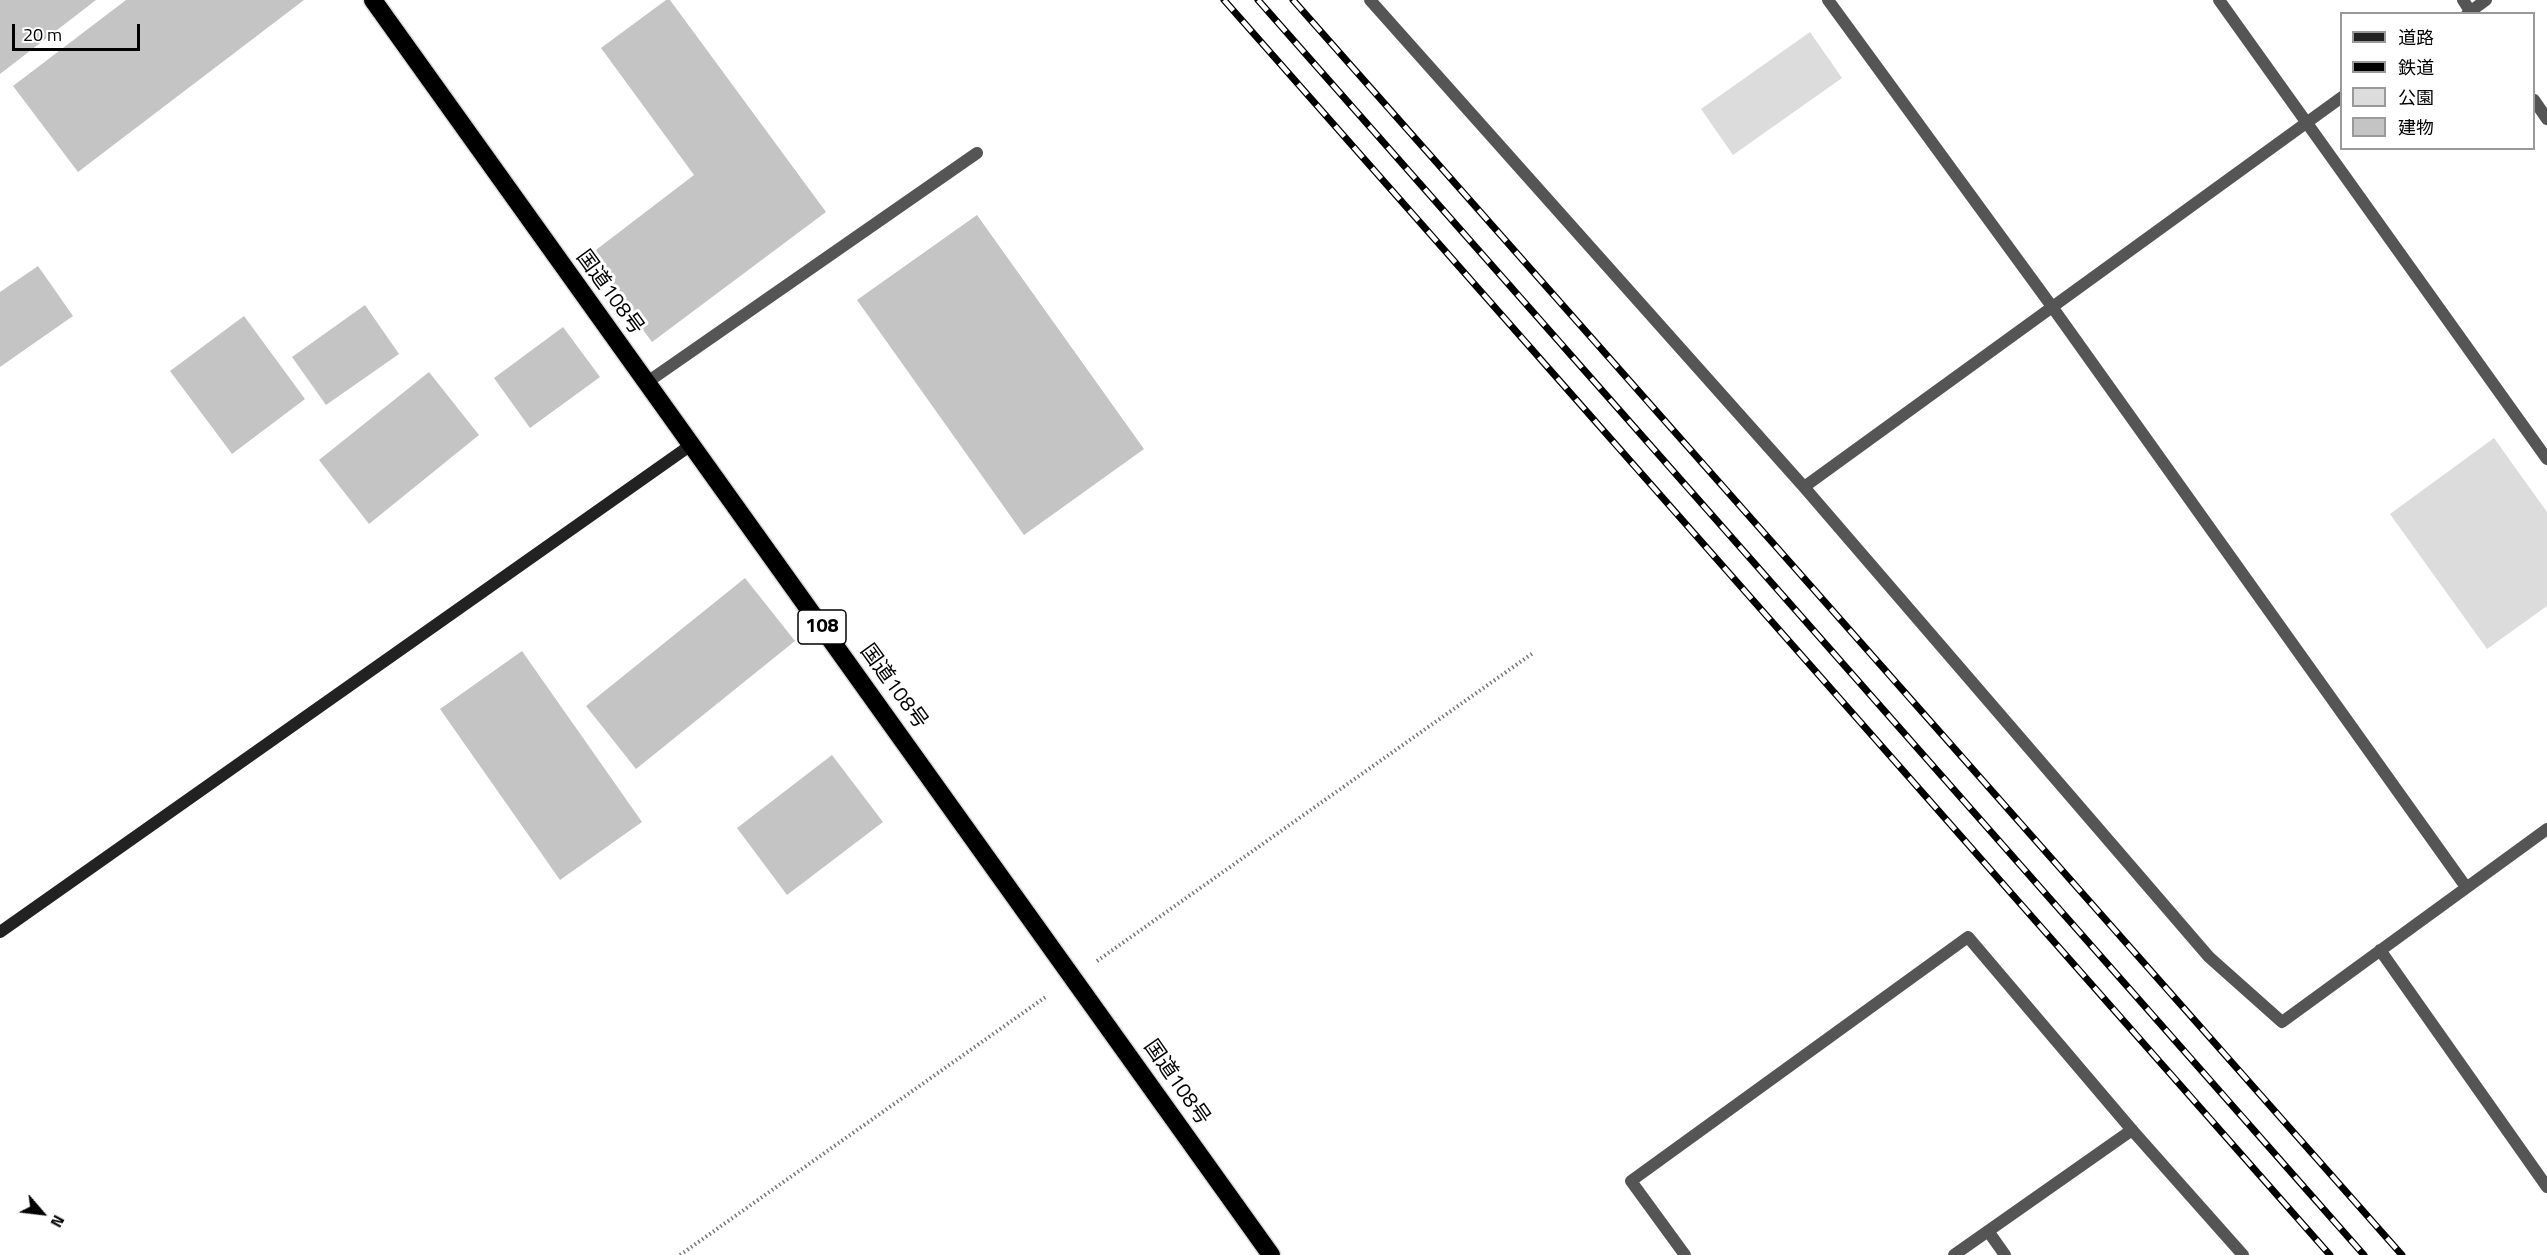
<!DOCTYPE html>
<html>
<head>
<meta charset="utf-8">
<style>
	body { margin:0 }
	#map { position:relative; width:2547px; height:1255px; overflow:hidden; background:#fff; font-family:"Titillium Web","Noto Sans JP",sans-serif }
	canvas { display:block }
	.legend { position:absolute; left:2340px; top:12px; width:195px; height:138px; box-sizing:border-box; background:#fff; border:2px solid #999; margin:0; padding:8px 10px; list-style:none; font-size:18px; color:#000 }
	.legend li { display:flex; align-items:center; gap:12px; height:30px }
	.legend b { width:30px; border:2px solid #999 }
	.north { position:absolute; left:12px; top:1183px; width:60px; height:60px; -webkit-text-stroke:4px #fff; paint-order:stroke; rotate:118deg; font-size:16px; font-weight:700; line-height:24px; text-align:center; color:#000 }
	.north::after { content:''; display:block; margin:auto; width:21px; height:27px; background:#000; clip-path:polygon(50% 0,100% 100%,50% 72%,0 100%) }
	.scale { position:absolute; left:12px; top:24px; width:128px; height:27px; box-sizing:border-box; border:3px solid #000; border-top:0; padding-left:8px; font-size:18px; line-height:21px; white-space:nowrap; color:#000; -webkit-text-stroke:4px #fff; paint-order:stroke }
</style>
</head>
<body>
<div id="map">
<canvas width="2547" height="1255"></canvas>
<ul class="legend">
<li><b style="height:8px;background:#222"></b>道路</li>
<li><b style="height:8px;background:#000"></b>鉄道</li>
<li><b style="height:16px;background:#dcdcdc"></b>公園</li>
<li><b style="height:16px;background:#c4c4c4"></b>建物</li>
</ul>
<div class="north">N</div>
<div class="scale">20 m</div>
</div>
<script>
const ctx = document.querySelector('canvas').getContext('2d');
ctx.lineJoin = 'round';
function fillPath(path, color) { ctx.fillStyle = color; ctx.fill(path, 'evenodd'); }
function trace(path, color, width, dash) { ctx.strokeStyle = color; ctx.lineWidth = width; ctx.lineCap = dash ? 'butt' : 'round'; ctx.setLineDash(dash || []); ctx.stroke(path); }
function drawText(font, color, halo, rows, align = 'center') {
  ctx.font = font + ' "Titillium Web","Noto Sans JP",sans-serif'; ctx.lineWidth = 6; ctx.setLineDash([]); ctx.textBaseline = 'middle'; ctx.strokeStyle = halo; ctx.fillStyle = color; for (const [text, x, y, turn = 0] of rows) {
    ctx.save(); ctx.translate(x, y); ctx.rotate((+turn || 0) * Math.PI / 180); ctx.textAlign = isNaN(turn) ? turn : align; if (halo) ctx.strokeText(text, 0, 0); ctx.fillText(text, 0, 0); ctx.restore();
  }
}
fillPath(new Path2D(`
	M 1810,32 L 1842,78 L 1733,155 L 1701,109 Z
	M 2494,438 L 2547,512 L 2547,606 L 2487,649 L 2390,514 Z`), '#dcdcdc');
fillPath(new Path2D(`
	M 0,0 L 96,0 L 0,74 Z
	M 126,0 L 304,0 L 78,172 L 13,86 Z
	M 666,0 L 670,0 L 826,212 L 652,342 L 588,256 L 694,175 L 601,48 Z
	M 977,215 L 1144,449 L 1024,535 L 857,300 Z
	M 38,266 L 73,316 L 0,367 L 0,292 Z
	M 365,305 L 399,354 L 326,405 L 292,357 Z
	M 244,316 L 305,399 L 232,454 L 170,371 Z
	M 563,327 L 600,377 L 530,428 L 494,378 Z
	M 429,372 L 479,435 L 369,524 L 319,460 Z
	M 745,578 L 795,641 L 636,769 L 586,706 Z
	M 522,651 L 642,822 L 560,880 L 440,709 Z
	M 832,755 L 883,822 L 787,895 L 737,828 Z`), '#c4c4c4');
const highway = new Path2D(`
	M 373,0 L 1271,1255`);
trace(highway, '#dbdbdb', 21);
trace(new Path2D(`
	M 1097,961 L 1533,653
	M 680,1255 L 1047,996`), '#777', 4, [1.5, 3]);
trace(new Path2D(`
	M 646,383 L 977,153
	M 1685,1255 L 1631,1181 L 1968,937 L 2132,1130`), '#555', 12);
trace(new Path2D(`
	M 1370,0 L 1804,487 L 2209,957 L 2282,1022 L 2547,829
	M 1828,0 L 2053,308 L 2466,887
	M 2219,0 L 2547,459
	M 2463,0 L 2472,14
	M 2467,14 L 2486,0
	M 2534,100 L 2547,119
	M 1804,487 L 2342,97
	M 2380,950 L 2547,1187
	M 1988,1231 L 2005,1255
	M 1954,1255 L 2132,1130 L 2243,1255`), '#555', 12);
trace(new Path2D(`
	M 0,932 L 691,445`), '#222', 12);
trace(highway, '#000', 18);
const rail = new Path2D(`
	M 1224,0 L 2330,1255
	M 1258,0 L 2364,1255
	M 1293,0 L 2402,1255`);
trace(rail, '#000', 7);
trace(rail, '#fff', 4.5, [14]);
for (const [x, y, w] of [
	[822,627,48]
]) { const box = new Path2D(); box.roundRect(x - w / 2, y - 17, w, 34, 4.5); ctx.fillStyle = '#fff'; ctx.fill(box); trace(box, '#000', 1.5); }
drawText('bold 20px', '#000', null, [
	["108",822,627]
]);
drawText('21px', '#000', '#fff', [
	["国道108号",609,293,54],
	["国道108号",893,687,54],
	["国道108号",1176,1083,55]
]);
</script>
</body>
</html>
